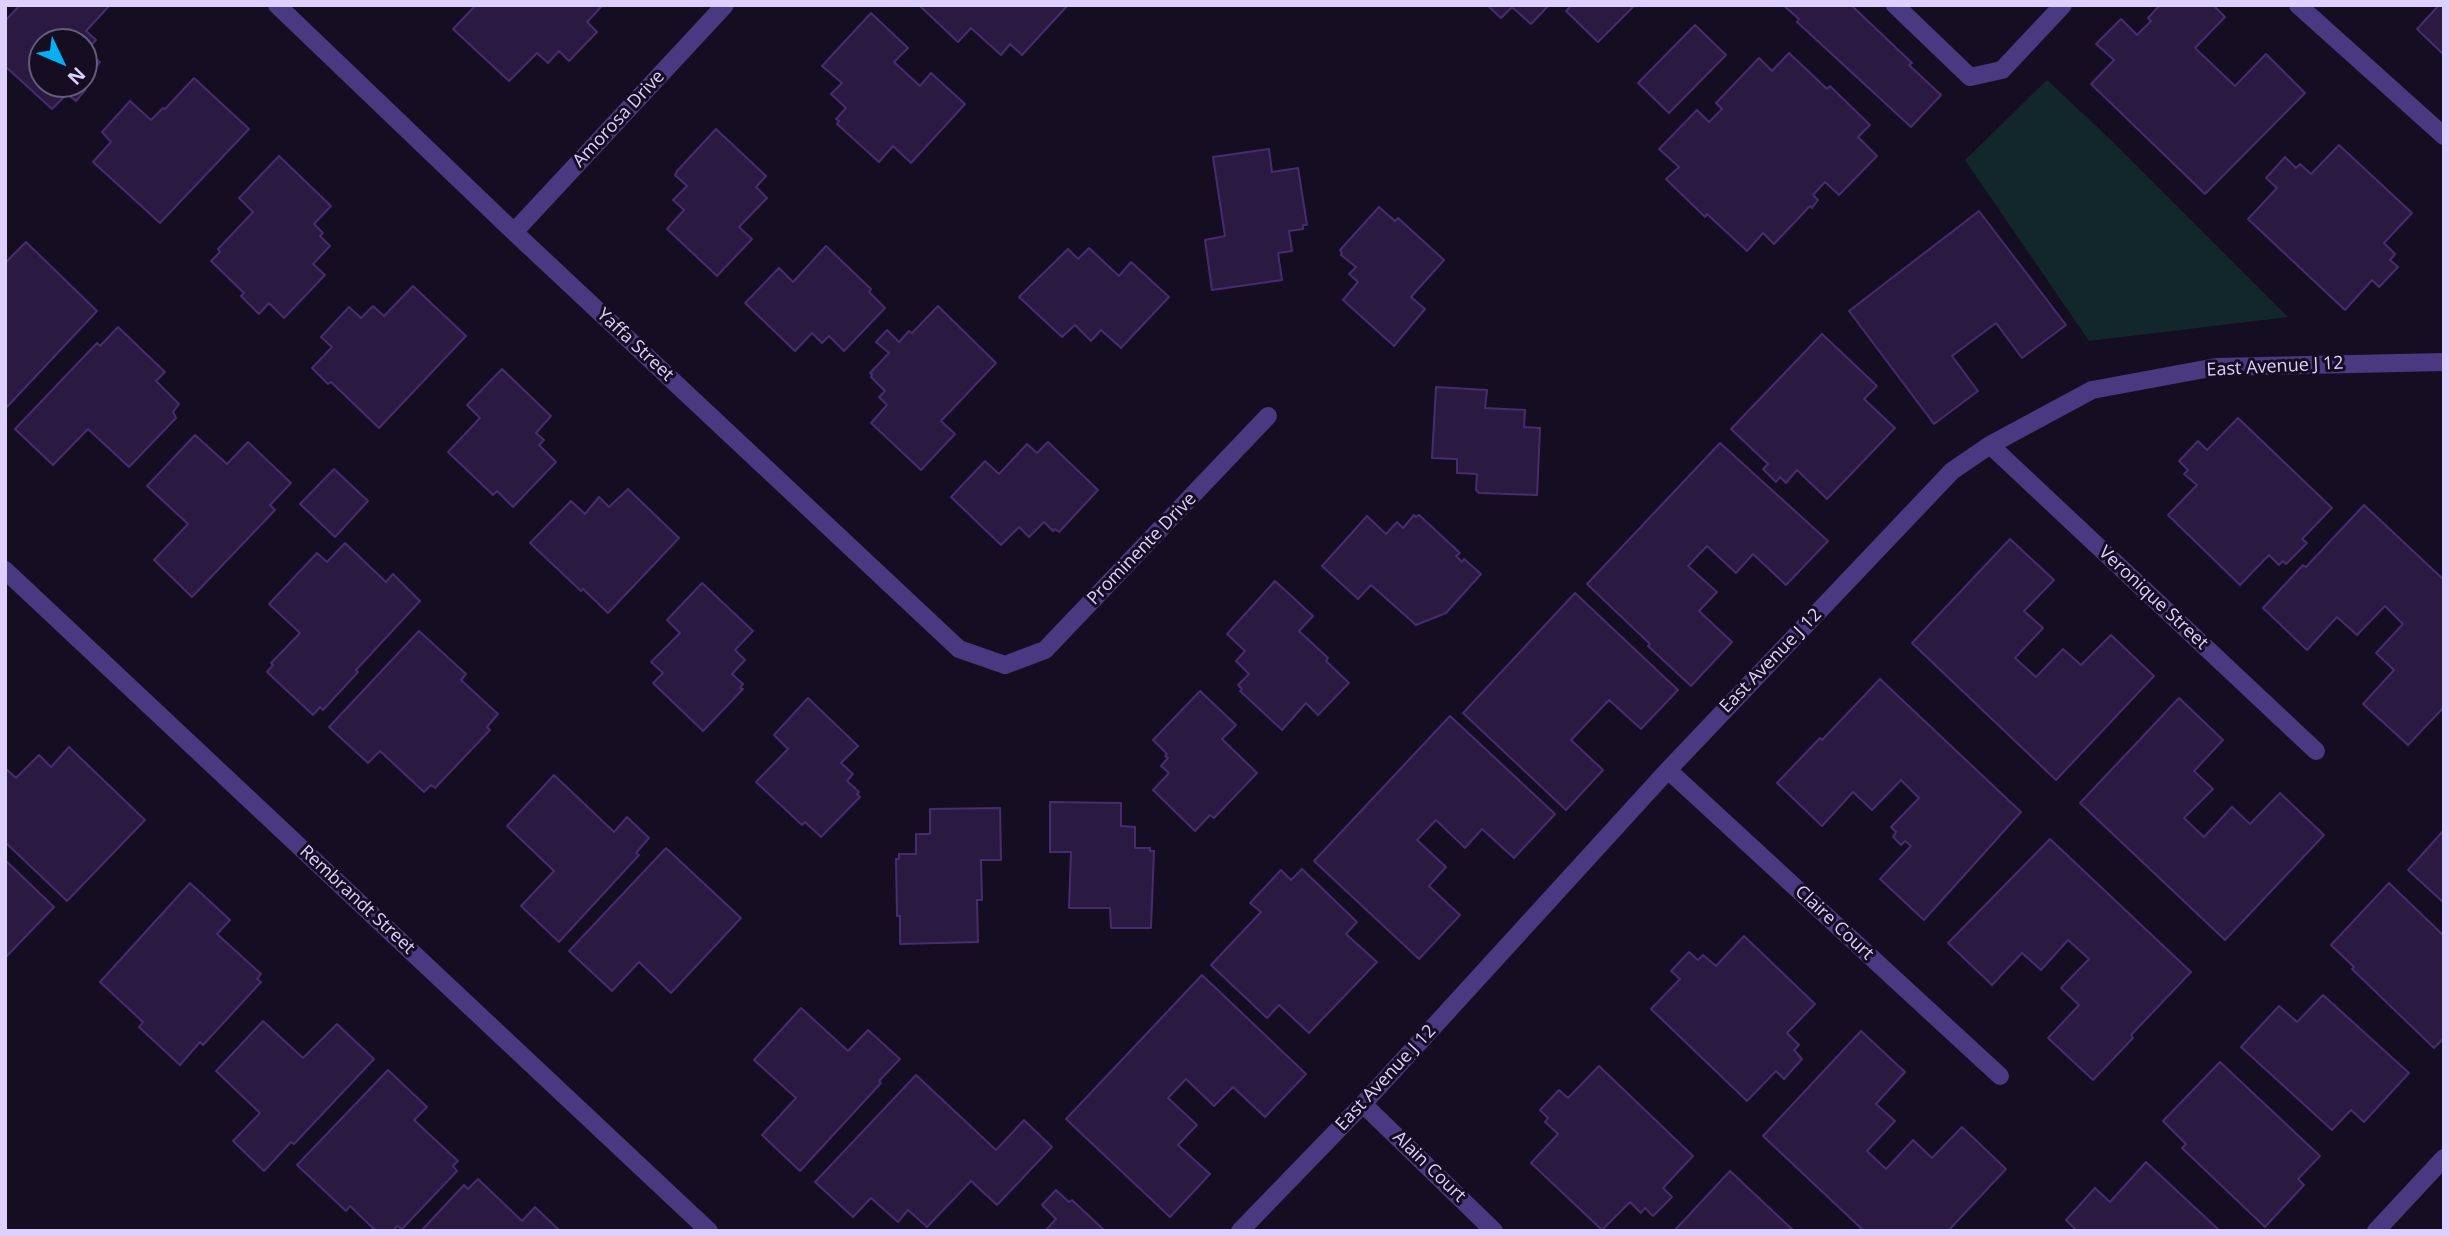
<!DOCTYPE html>
<html>
<head>
<meta charset="utf-8">
<style>
	body { margin:0 }
	#map { position:relative; width:2449px; height:1236px; overflow:hidden; background:#150e22; font-family:"Open Sans",sans-serif }
	canvas { display:block }
	.frame { position:absolute; inset:0; border:7px solid #ddcffe; pointer-events:none }
	.north { position:absolute; left:28px; top:28px; width:70px; height:70px; box-sizing:border-box; background:#150e22; border:2px solid #655b7a; border-radius:50%; rotate:134deg; font-size:19px; font-weight:700; line-height:28px; text-align:center; color:#ddcffe }
	.north::after { content:''; display:block; margin:auto; width:24px; height:32px; background:#03b0f6; clip-path:polygon(50% 0,100% 100%,50% 72%,0 100%) }
</style>
</head>
<body>
<div id="map">
<canvas width="2449" height="1236"></canvas>
<div class="frame"></div>
<div class="north">N</div>
</div>
<script>
const ctx = document.querySelector('canvas').getContext('2d');
ctx.lineJoin = 'round';
function fillPath(path, color) { ctx.fillStyle = color; ctx.fill(path, 'evenodd'); }
function trace(path, color, width, dash) { ctx.strokeStyle = color; ctx.lineWidth = width; ctx.lineCap = dash ? 'butt' : 'round'; ctx.setLineDash(dash || []); ctx.stroke(path); }
function drawText(font, color, halo, rows, align = 'center') {
  ctx.font = font + ' "Open Sans",sans-serif'; ctx.lineWidth = 6; ctx.setLineDash([]); ctx.textBaseline = 'middle'; ctx.strokeStyle = halo; ctx.fillStyle = color; for (const [text, x, y, turn = 0] of rows) {
    ctx.save(); ctx.translate(x, y); ctx.rotate((+turn || 0) * Math.PI / 180); ctx.textAlign = isNaN(turn) ? turn : align; if (halo) ctx.strokeText(text, 0, 0); ctx.fillText(text, 0, 0); ctx.restore();
  }
}
fillPath(new Path2D(`
	M 2047,80 L 2110,139 L 2288,317 L 2089,341 L 1965,160 Z`), '#11272b');
const building = new Path2D(`
	M 20,5 L 110,5 L 86,31 L 96,40 L 86,50 L 100,62 L 87,77 L 84,75 L 84,42 L 42,42 L 42,84 L 81,84 L 86,89 L 76,101 L 67,94 L 52,109 L 5,66 L 5,21 Z
	M 476,5 L 478,6 L 603,5 L 587,22 L 597,32 L 569,61 L 559,51 L 548,63 L 537,53 L 509,81 L 453,29 Z
	M 922,5 L 1068,5 L 1022,55 L 1010,44 L 1001,55 L 971,28 L 958,42 L 921,7 Z
	M 1487,5 L 1549,5 L 1531,24 L 1512,7 L 1501,18 Z
	M 1572,5 L 1635,5 L 1598,42 L 1566,11 Z
	M 1783,5 L 1851,5 L 1912,63 L 1909,65 L 1941,95 L 1911,127 L 1797,22 L 1799,19 Z
	M 2160,5 L 2213,5 L 2225,17 L 2195,48 L 2235,86 L 2266,54 L 2305,93 L 2205,194 L 2091,84 L 2114,60 L 2096,44 L 2121,19 L 2137,35 L 2151,21 L 2148,18 Z
	M 2439,5 L 2444,5 L 2444,55 L 2417,29 Z
	M 871,13 L 908,48 L 894,62 L 920,86 L 931,73 L 965,104 L 911,163 L 893,146 L 879,162 L 837,124 L 839,121 L 836,119 L 846,108 L 831,94 L 842,83 L 822,66 Z
	M 1695,25 L 1726,55 L 1669,113 L 1638,83 Z
	M 1789,53 L 1827,89 L 1830,86 L 1870,125 L 1858,137 L 1877,156 L 1839,195 L 1825,182 L 1813,195 L 1818,200 L 1812,208 L 1810,206 L 1774,244 L 1763,233 L 1747,251 L 1707,214 L 1705,217 L 1666,179 L 1679,167 L 1659,149 L 1697,110 L 1709,122 L 1722,109 L 1716,103 L 1759,58 L 1772,71 Z
	M 194,78 L 249,129 L 160,223 L 93,162 L 111,142 L 102,132 L 130,101 L 151,120 L 163,108 L 165,109 Z
	M 716,129 L 766,176 L 756,187 L 767,198 L 739,227 L 752,239 L 717,276 L 667,229 L 684,210 L 673,200 L 687,186 L 675,175 L 677,171 Z
	M 2339,145 L 2412,213 L 2384,243 L 2395,254 L 2390,260 L 2398,267 L 2379,287 L 2372,280 L 2345,310 L 2248,219 L 2277,188 L 2266,178 L 2285,157 L 2296,168 L 2300,164 L 2311,174 Z
	M 1269,149 L 1272,172 L 1298,168 L 1307,225 L 1303,225 L 1303,229 L 1289,231 L 1292,251 L 1278,253 L 1282,280 L 1212,290 L 1205,240 L 1225,236 L 1213,157 Z
	M 279,156 L 331,206 L 314,224 L 323,233 L 320,236 L 330,246 L 313,264 L 325,275 L 284,318 L 269,303 L 259,314 L 241,296 L 244,293 L 211,261 L 220,252 L 218,249 L 253,212 L 239,198 Z
	M 1379,207 L 1395,221 L 1398,218 L 1444,260 L 1411,297 L 1425,309 L 1394,346 L 1343,300 L 1358,282 L 1349,274 L 1356,267 L 1341,255 L 1342,253 L 1340,250 Z
	M 1979,211 L 2066,325 L 2022,358 L 1996,323 L 1952,356 L 1978,391 L 1934,424 L 1849,311 Z
	M 26,242 L 97,311 L 5,409 L 5,263 Z
	M 826,246 L 871,289 L 869,292 L 885,308 L 844,351 L 829,336 L 822,343 L 812,333 L 795,351 L 745,303 L 779,268 L 793,282 Z
	M 1089,248 L 1119,276 L 1131,262 L 1169,297 L 1121,348 L 1101,330 L 1091,341 L 1075,325 L 1062,337 L 1019,297 L 1068,249 L 1078,259 Z
	M 413,286 L 466,336 L 379,428 L 331,382 L 328,384 L 312,368 L 332,347 L 321,337 L 349,307 L 361,318 L 373,306 L 384,316 Z
	M 938,306 L 996,363 L 941,421 L 955,434 L 921,470 L 871,423 L 887,405 L 879,397 L 885,391 L 871,377 L 872,375 L 870,373 L 889,353 L 876,342 L 887,330 L 899,342 L 909,331 L 912,333 Z
	M 118,327 L 165,372 L 156,381 L 179,404 L 173,412 L 176,418 L 129,467 L 88,429 L 53,465 L 15,429 L 97,343 L 100,346 Z
	M 1822,334 L 1877,386 L 1864,399 L 1895,428 L 1827,499 L 1797,470 L 1786,483 L 1780,477 L 1776,482 L 1763,469 L 1768,464 L 1731,429 Z
	M 502,369 L 551,416 L 536,433 L 544,440 L 539,445 L 556,462 L 513,507 L 497,491 L 493,495 L 448,452 L 480,418 L 467,405 Z
	M 1436,387 L 1487,390 L 1485,408 L 1525,410 L 1524,427 L 1540,428 L 1537,495 L 1479,493 L 1476,490 L 1477,474 L 1457,473 L 1457,459 L 1432,458 Z
	M 2238,418 L 2332,508 L 2302,539 L 2307,543 L 2286,564 L 2283,561 L 2279,565 L 2269,555 L 2240,585 L 2168,515 L 2197,485 L 2184,474 L 2188,470 L 2179,461 L 2198,441 L 2207,450 Z
	M 195,435 L 227,464 L 248,442 L 291,483 L 270,505 L 275,510 L 192,597 L 154,560 L 188,524 L 147,486 Z
	M 1048,442 L 1098,490 L 1059,532 L 1055,529 L 1053,531 L 1044,522 L 1029,537 L 1019,527 L 1001,545 L 951,497 L 985,461 L 999,474 L 1027,444 L 1037,453 Z
	M 1720,443 L 1828,541 L 1786,585 L 1753,554 L 1736,573 L 1707,546 L 1688,566 L 1717,592 L 1699,611 L 1732,642 L 1691,686 L 1648,646 L 1650,644 L 1587,584 Z
	M 334,469 L 368,501 L 335,537 L 300,504 Z
	M 628,489 L 679,538 L 608,613 L 583,589 L 581,591 L 530,543 L 571,501 L 585,514 L 599,497 L 609,507 Z
	M 2364,505 L 2444,580 L 2444,707 L 2408,745 L 2363,704 L 2394,670 L 2376,653 L 2403,624 L 2385,606 L 2357,635 L 2337,617 L 2307,650 L 2263,608 L 2303,565 L 2306,567 Z
	M 1414,515 L 1416,517 L 1419,515 L 1460,553 L 1456,556 L 1462,562 L 1464,559 L 1481,574 L 1446,613 L 1416,625 L 1371,585 L 1358,599 L 1322,566 L 1367,516 L 1386,534 L 1397,522 L 1403,528 Z
	M 2010,539 L 2054,580 L 2024,611 L 2043,628 L 2015,658 L 2036,677 L 2063,649 L 2081,665 L 2111,635 L 2154,676 L 2056,780 L 1912,643 Z
	M 345,543 L 386,582 L 393,574 L 420,601 L 356,670 L 358,672 L 323,710 L 320,707 L 313,715 L 267,672 L 273,665 L 271,663 L 300,633 L 269,604 L 317,553 L 327,562 Z
	M 1275,581 L 1313,616 L 1299,631 L 1328,658 L 1326,661 L 1349,683 L 1318,715 L 1306,703 L 1282,730 L 1240,691 L 1242,689 L 1238,685 L 1249,674 L 1236,661 L 1245,651 L 1227,634 Z
	M 702,583 L 753,631 L 735,650 L 745,660 L 732,674 L 743,684 L 740,688 L 743,689 L 703,731 L 653,683 L 663,673 L 651,662 L 680,633 L 667,620 Z
	M 1575,593 L 1678,690 L 1641,729 L 1609,700 L 1571,740 L 1603,770 L 1566,810 L 1463,713 Z
	M 419,631 L 466,674 L 461,680 L 498,714 L 487,727 L 490,730 L 435,788 L 431,785 L 424,792 L 380,751 L 368,763 L 329,727 Z
	M 1880,679 L 2021,812 L 1924,920 L 1880,879 L 1911,846 L 1905,841 L 1901,845 L 1893,837 L 1896,832 L 1891,827 L 1919,798 L 1901,780 L 1872,810 L 1853,792 L 1822,826 L 1777,783 L 1820,738 L 1822,740 Z
	M 1200,691 L 1236,725 L 1222,739 L 1257,773 L 1214,818 L 1210,815 L 1195,831 L 1153,790 L 1169,773 L 1161,766 L 1168,758 L 1165,756 L 1167,754 L 1153,740 Z
	M 808,698 L 858,746 L 841,763 L 853,774 L 847,781 L 859,792 L 857,794 L 860,797 L 821,837 L 805,822 L 802,825 L 756,782 L 788,749 L 774,735 Z
	M 2179,698 L 2223,740 L 2194,771 L 2213,789 L 2184,818 L 2204,837 L 2232,807 L 2250,824 L 2280,793 L 2324,835 L 2225,940 L 2080,803 Z
	M 1450,716 L 1555,814 L 1514,858 L 1482,829 L 1465,848 L 1436,820 L 1417,840 L 1446,867 L 1429,886 L 1460,915 L 1419,959 L 1314,861 Z
	M 69,747 L 145,820 L 67,901 L 5,842 L 5,768 L 16,778 L 39,755 L 51,767 Z
	M 554,775 L 614,832 L 627,817 L 649,838 L 636,853 L 639,855 L 559,942 L 521,906 L 554,871 L 507,826 Z
	M 1050,802 L 1121,803 L 1121,826 L 1135,827 L 1135,848 L 1150,848 L 1150,851 L 1154,851 L 1151,928 L 1111,928 L 1110,908 L 1069,908 L 1071,852 L 1050,852 Z
	M 1000,808 L 1001,860 L 981,860 L 982,900 L 977,900 L 978,942 L 900,944 L 900,916 L 897,916 L 896,859 L 899,859 L 899,854 L 916,854 L 916,834 L 930,834 L 930,809 Z
	M 2444,830 L 2444,903 L 2408,870 Z
	M 2050,839 L 2191,972 L 2131,1035 L 2133,1038 L 2093,1080 L 2048,1038 L 2079,1005 L 2061,988 L 2089,959 L 2068,940 L 2041,970 L 2022,953 L 1992,985 L 1948,943 Z
	M 666,848 L 741,918 L 671,993 L 639,962 L 612,991 L 569,951 Z
	M 5,860 L 54,907 L 5,958 Z
	M 1302,869 L 1357,922 L 1346,934 L 1377,962 L 1309,1033 L 1279,1005 L 1267,1018 L 1211,965 L 1261,912 L 1250,903 L 1281,870 L 1291,880 Z
	M 190,883 L 230,920 L 217,934 L 261,974 L 257,979 L 261,982 L 203,1045 L 200,1042 L 180,1065 L 139,1027 L 143,1022 L 100,982 Z
	M 2389,883 L 2444,936 L 2444,1038 L 2434,1048 L 2352,969 L 2354,967 L 2331,945 Z
	M 1744,936 L 1815,1004 L 1787,1033 L 1799,1045 L 1794,1050 L 1802,1059 L 1784,1079 L 1776,1071 L 1747,1101 L 1651,1009 L 1680,979 L 1671,971 L 1689,952 L 1698,960 L 1703,955 L 1716,966 Z
	M 1202,975 L 1306,1074 L 1265,1117 L 1233,1087 L 1214,1106 L 1186,1079 L 1168,1098 L 1197,1125 L 1178,1145 L 1210,1174 L 1170,1217 L 1066,1119 Z
	M 2323,995 L 2409,1073 L 2364,1122 L 2351,1110 L 2332,1130 L 2241,1047 L 2279,1006 L 2297,1022 Z
	M 801,1008 L 848,1051 L 868,1030 L 900,1059 L 879,1081 L 881,1083 L 800,1171 L 762,1135 L 796,1098 L 754,1060 Z
	M 263,1021 L 303,1058 L 337,1024 L 374,1059 L 294,1144 L 291,1142 L 264,1171 L 233,1141 L 260,1113 L 216,1071 Z
	M 1861,1031 L 1905,1072 L 1876,1104 L 1895,1121 L 1867,1151 L 1886,1169 L 1913,1140 L 1932,1158 L 1962,1127 L 2006,1169 L 1948,1231 L 1864,1231 L 1763,1136 Z
	M 2220,1062 L 2320,1156 L 2298,1179 L 2304,1185 L 2265,1227 L 2182,1148 L 2186,1144 L 2163,1121 Z
	M 1599,1066 L 1693,1156 L 1663,1188 L 1672,1197 L 1653,1216 L 1645,1208 L 1641,1213 L 1630,1202 L 1602,1230 L 1531,1163 L 1558,1134 L 1545,1122 L 1548,1118 L 1540,1110 L 1559,1090 L 1568,1098 Z
	M 388,1070 L 427,1107 L 414,1120 L 458,1161 L 453,1166 L 457,1171 L 402,1229 L 397,1226 L 393,1231 L 376,1231 L 350,1206 L 346,1211 L 297,1165 Z
	M 916,1075 L 996,1150 L 1024,1120 L 1052,1147 L 997,1205 L 971,1181 L 927,1227 L 908,1210 L 898,1222 L 871,1198 L 853,1217 L 815,1182 Z
	M 2146,1162 L 2220,1231 L 2077,1231 L 2066,1220 L 2095,1188 L 2110,1202 Z
	M 1730,1171 L 1794,1231 L 1674,1231 Z
	M 478,1179 L 522,1221 L 535,1207 L 560,1231 L 421,1231 L 464,1185 L 468,1189 Z
	M 1056,1190 L 1069,1202 L 1072,1200 L 1105,1231 L 1045,1231 L 1056,1219 L 1042,1205 Z`);
fillPath(building, '#2a1a42');
trace(building, '#462c6e', 2);
trace(new Path2D(`
	M 277,5 L 514,232 L 959,649 L 1005,665 L 1045,650 L 1268,416
	M 1895,5 L 1970,77 L 2002,70 L 2063,5
	M 2298,5 L 2444,136
	M 514,232 L 725,5
	M 1990,445 L 2316,751
	M 5,570 L 709,1231
	M 1668,770 L 2000,1076
	M 1363,1104 L 1494,1231
	M 1240,1231 L 1363,1104 L 1668,770 L 1952,471 L 1990,445 L 2092,390 L 2216,367 L 2444,362
	M 2376,1231 L 2444,1158`), '#493980', 18);
drawText('18px', '#ddcffe', '#150e22', [
	["Amorosa Drive",619,119,-47],
	["Yaffa Street",635,345,43],
	["East Avenue J 12",2275,367,-3],
	["Prominente Drive",1142,549,-46],
	["Veronique Street",2153,598,43],
	["East Avenue J 12",1771,661,-46],
	["Rembrandt Street",357,900,43],
	["Claire Court",1834,923,43],
	["East Avenue J 12",1386,1078,-47],
	["Alain Court",1429,1167,44]
]);
</script>
</body>
</html>
